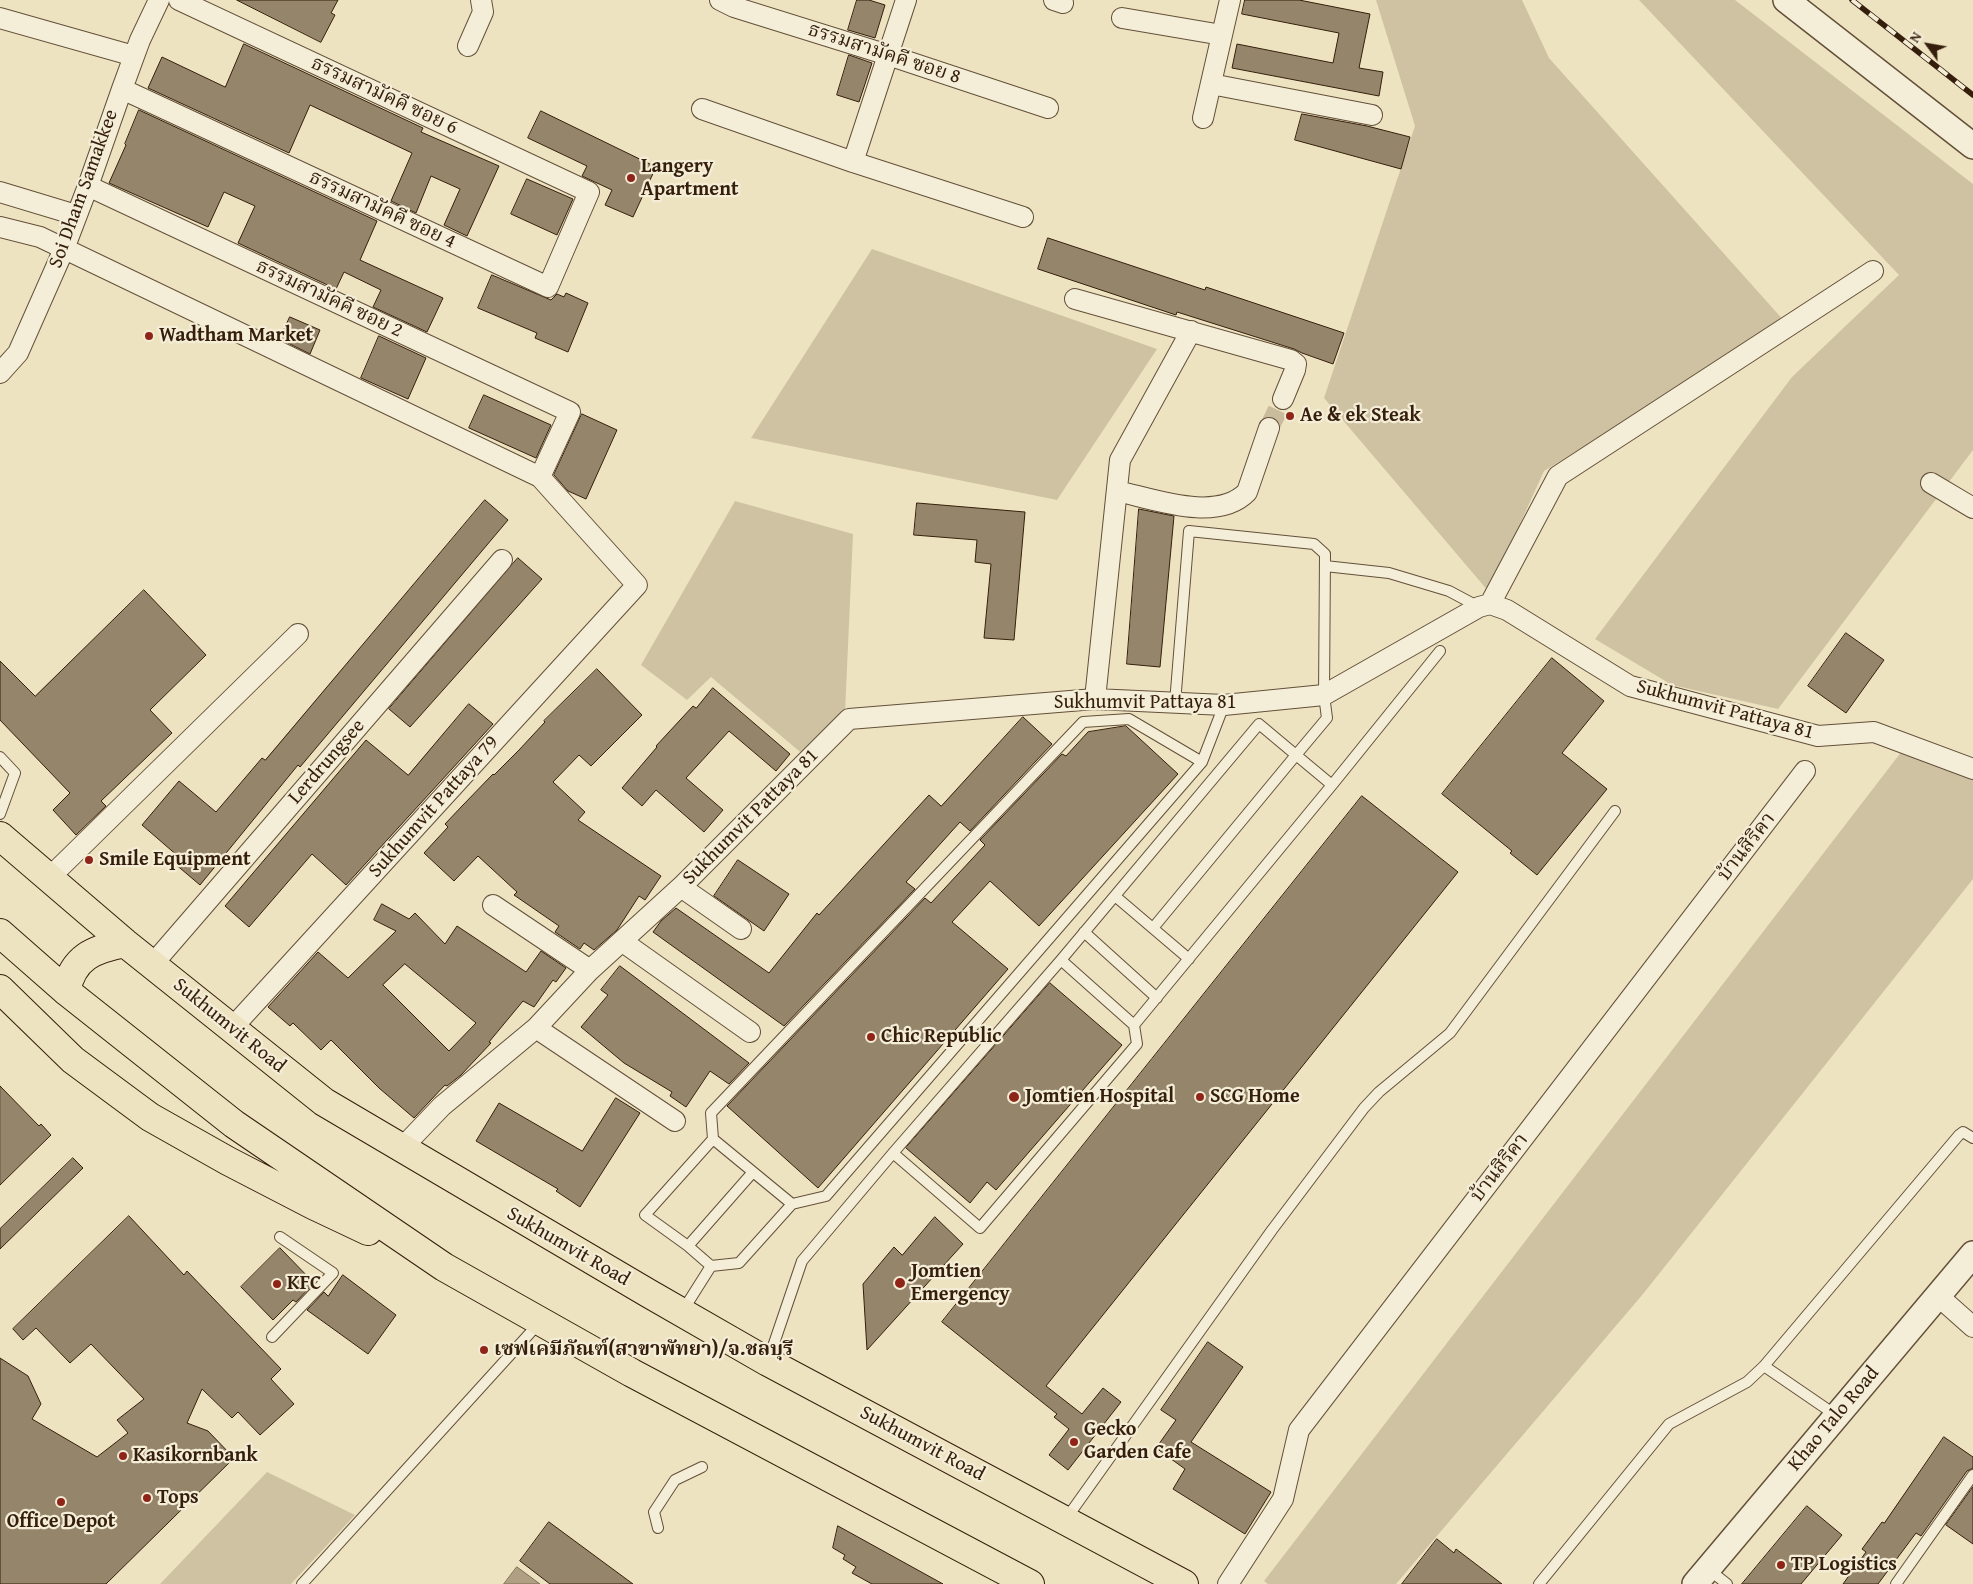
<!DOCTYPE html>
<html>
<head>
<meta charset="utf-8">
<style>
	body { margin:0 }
	#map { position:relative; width:1973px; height:1584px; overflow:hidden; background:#eee3c1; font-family:"Gentium Book Plus",serif }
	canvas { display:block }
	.north { position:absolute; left:1903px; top:20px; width:50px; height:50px; -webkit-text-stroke:4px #f4edd7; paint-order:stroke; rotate:302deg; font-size:14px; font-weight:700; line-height:20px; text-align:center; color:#351f0c }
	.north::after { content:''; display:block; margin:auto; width:18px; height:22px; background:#351f0c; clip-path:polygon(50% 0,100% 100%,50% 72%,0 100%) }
</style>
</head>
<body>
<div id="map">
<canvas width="1973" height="1584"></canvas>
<div class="north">N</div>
</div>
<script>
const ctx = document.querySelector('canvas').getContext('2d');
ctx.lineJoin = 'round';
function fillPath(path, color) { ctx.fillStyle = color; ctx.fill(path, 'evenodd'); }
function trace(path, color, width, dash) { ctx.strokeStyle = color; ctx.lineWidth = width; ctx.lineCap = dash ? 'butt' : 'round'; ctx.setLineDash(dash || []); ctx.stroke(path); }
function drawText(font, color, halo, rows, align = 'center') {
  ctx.font = font + ' "Gentium Book Plus","Noto Serif Thai",serif'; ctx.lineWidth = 4.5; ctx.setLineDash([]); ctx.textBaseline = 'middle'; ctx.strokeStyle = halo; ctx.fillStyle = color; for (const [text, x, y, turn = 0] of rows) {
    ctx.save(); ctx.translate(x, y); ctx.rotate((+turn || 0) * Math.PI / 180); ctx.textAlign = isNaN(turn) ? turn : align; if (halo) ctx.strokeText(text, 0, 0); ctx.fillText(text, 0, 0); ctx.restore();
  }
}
fillPath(new Path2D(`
	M 1376,0 L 1522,0 L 1549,58 L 1786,323 L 1544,471 L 1489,592 L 1324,398 L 1415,126 Z
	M 1639,0 L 1735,0 L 1973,184 L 1973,450 L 1778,709 L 1672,685 L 1595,639 L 1792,377 L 1899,275 Z
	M 872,249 L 1157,349 L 1057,500 L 751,438 Z
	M 735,501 L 853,534 L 845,713 L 805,756 L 711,677 L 687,700 L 641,665 Z
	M 1902,751 L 1973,776 L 1973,879 L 1643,1294 L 1396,1584 L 1268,1584 L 1264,1581 Z
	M 267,1472 L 355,1515 L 291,1584 L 160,1584 Z`), '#cfc2a2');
const water = new Path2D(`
	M 517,1567 L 540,1584 L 504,1584 Z`);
fillPath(water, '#afa083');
trace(water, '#7e6c53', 1);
const building = new Path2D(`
	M 237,0 L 338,0 L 331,13 L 335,15 L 321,42 Z
	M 857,0 L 869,0 L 885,5 L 875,38 L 848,30 Z
	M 1245,0 L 1299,0 L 1370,14 L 1359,68 L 1383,72 L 1379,96 L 1232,68 L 1237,44 L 1333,63 L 1339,33 L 1242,14 Z
	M 244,44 L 423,128 L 421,132 L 499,166 L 467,236 L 444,225 L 460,189 L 431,176 L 416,213 L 391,201 L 412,153 L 310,105 L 289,153 L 148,88 L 162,57 L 225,87 Z
	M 849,55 L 872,63 L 859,102 L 837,95 Z
	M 139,110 L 377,221 L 360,260 L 443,298 L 427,332 L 373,307 L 381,290 L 344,272 L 336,289 L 238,243 L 255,206 L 224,192 L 208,227 L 109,183 L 126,145 L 125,144 Z
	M 541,111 L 656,167 L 633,217 L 605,205 L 612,190 L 582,176 L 587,166 L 528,138 Z
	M 1302,114 L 1367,126 L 1410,137 L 1401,169 L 1295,140 Z
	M 527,179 L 573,199 L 557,235 L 511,214 Z
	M 1048,238 L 1205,290 L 1206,287 L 1344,333 L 1333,364 L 1302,353 L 1294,349 L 1177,312 L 1176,315 L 1038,269 Z
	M 492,275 L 551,300 L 557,294 L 564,297 L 566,293 L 588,303 L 568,352 L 535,338 L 537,333 L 478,308 Z
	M 290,317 L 320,330 L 310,354 L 280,339 Z
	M 379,336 L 426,358 L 408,399 L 361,378 Z
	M 484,395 L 551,425 L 536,458 L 469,428 Z
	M 582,414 L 617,430 L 586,499 L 568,491 L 554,475 Z
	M 485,500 L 508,520 L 300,767 L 298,765 L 200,885 L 174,863 L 179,857 L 142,825 L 179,781 L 216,812 L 262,758 L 265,760 Z
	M 917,503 L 1025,512 L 1014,640 L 984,638 L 991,564 L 975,562 L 977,540 L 914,535 Z
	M 1139,509 L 1174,516 L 1160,667 L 1127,664 Z
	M 518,558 L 542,579 L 410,727 L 389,709 Z
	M 144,590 L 206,655 L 150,710 L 172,733 L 101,801 L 106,806 L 76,835 L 53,810 L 70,793 L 0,720 L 0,661 L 35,696 Z
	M 1846,633 L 1884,660 L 1846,713 L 1808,686 Z
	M 1552,658 L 1604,701 L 1562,753 L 1607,789 L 1537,875 L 1510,853 L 1512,851 L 1442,794 Z
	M 597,669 L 642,715 L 591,766 L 579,755 L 553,782 L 585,812 L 578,820 L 661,876 L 645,900 L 639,896 L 617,930 L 594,950 L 584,943 L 580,949 L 555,932 L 559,926 L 514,895 L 517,892 L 478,856 L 454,881 L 424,853 L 448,827 L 445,824 L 463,805 L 493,774 L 494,775 L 519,750 L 545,722 L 544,721 Z
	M 713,688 L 790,754 L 776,771 L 729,731 L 686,778 L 723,810 L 704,832 L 656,790 L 642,806 L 622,788 L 657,747 L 656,746 L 693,706 L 696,708 Z
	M 469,704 L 493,724 L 346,885 L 312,854 L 249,927 L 225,906 L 366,740 L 408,775 Z
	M 1023,717 L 1052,744 L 970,831 L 960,822 L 906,882 L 915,889 L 784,1026 L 653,932 L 661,921 L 676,908 L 769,973 L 817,913 L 819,915 L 929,795 L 941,806 Z
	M 1126,726 L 1178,774 L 1039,926 L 990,881 L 952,922 L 1008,969 L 818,1188 L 727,1106 L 925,898 L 931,903 L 985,845 L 980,840 L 1062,754 L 1066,756 L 1088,732 Z
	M 1362,796 L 1458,872 L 1046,1386 L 1082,1414 L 1103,1388 L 1121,1402 L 1068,1470 L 1049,1455 L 1069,1429 L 1054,1417 L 1057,1414 L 942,1322 Z
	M 738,860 L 789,894 L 764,931 L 714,896 Z
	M 382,904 L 409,919 L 415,913 L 445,944 L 457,926 L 526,972 L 541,951 L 566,968 L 556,982 L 553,980 L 534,1007 L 523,1001 L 489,1042 L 491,1043 L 461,1075 L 447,1086 L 445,1085 L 414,1118 L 379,1088 L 331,1040 L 321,1050 L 293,1023 L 290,1026 L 268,1007 L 318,952 L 348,978 L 396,931 L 374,920 ZM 405,964 L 476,1023 L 449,1051 L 383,985 Z
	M 620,966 L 749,1063 L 729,1084 L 710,1071 L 686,1107 L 670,1096 L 672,1092 L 624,1063 L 581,1027 L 608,995 L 601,990 Z
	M 1050,983 L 1122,1045 L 996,1190 L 987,1182 L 970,1203 L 906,1148 Z
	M 0,1086 L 39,1126 L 41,1124 L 51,1135 L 0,1185 Z
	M 616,1098 L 640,1113 L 580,1207 L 556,1191 L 558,1189 L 476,1141 L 499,1103 L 582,1151 Z
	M 73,1158 L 83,1168 L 0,1249 L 0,1229 Z
	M 129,1216 L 184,1275 L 187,1271 L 281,1369 L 271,1379 L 294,1404 L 260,1435 L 238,1412 L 232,1418 L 202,1389 L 187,1423 L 208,1431 L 234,1458 L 106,1584 L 0,1584 L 0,1358 L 28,1376 L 41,1404 L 32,1419 L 97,1457 L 128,1433 L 117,1420 L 144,1399 L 91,1344 L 70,1363 L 36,1328 L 23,1340 L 13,1329 Z
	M 935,1217 L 963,1244 L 867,1350 L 863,1284 L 894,1247 L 902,1255 Z
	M 280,1248 L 314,1283 L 296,1302 L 293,1300 L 273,1320 L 241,1287 Z
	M 343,1275 L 396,1315 L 368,1354 L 307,1310 L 324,1292 L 328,1296 Z
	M 1208,1342 L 1243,1367 L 1191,1442 L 1271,1492 L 1245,1534 L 1173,1489 L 1185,1469 L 1156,1448 L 1176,1420 L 1161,1410 Z
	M 1944,1437 L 1973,1457 L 1973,1468 L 1967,1471 L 1921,1536 L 1916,1533 L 1878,1584 L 1843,1584 L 1866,1552 L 1862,1549 L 1882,1522 L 1884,1523 Z
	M 1973,1487 L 1973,1544 L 1946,1525 Z
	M 1807,1506 L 1842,1535 L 1801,1584 L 1742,1584 Z
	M 549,1522 L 633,1584 L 550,1584 L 520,1561 Z
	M 838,1526 L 943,1584 L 872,1584 L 852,1573 L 856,1567 L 843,1559 L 845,1555 L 833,1548 Z
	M 1437,1539 L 1454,1553 L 1456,1549 L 1502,1584 L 1402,1584 Z`);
fillPath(building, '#95856a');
trace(building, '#351f0c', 1);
trace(new Path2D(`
	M 1269,428 L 1283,399`), '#c9bc9d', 20, [20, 10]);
const service = new Path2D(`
	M 1325,566 L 1389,573 L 1449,591 L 1479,607
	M 0,757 L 15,773 L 0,814
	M 1332,785 L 1440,651
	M 1115,896 L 1189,959
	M 1084,932 L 1157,998
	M 1061,960 L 1134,1025
	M 713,1139 L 711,1113 L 1083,722 L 1129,719 L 1202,762
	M 893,1153 L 980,1228 L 1137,1044 L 1134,1025 L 1332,785 L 1296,755 L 1153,928
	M 688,1246 L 753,1172
	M 711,1266 L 739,1263 L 792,1204 L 826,1196 L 1202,762 L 1224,705
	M 682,1312 L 711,1266 L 688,1246 L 645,1215 L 713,1139 L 792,1204
	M 272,1337 L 333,1273 L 280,1237
	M 768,1361 L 802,1261 L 893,1153 L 1061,960 L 1259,724 L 1296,755 L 1327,718 L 1324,695 L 1325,554 L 1314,544 L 1189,531 L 1175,703
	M 1764,1366 L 1959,1135 L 1963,1132 L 1973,1138
	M 1066,1519 L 1272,1230 L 1364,1108 L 1379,1092 L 1450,1033 L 1615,811
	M 658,1528 L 654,1512 L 675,1480 L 702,1467
	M 1708,1569 L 1727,1584
	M 302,1584 L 540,1322
	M 1539,1584 L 1669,1424 L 1747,1382 L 1764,1366 L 1837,1416
	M 1896,1584 L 1973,1475`);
const minor = new Path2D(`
	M 720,0 L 734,7 L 888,55 L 1048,108
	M 1054,0 L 1063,3
	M 0,18 L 134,56
	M 1122,18 L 1222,35
	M 468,46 L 483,12 L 481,0
	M 1211,84 L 1372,115
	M 122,89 L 548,287 L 589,192 L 179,0
	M 702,109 L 853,162 L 1023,217
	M 1203,118 L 1230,0
	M 853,162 L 906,0
	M 88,186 L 570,412 L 540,477
	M 0,192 L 76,215
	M 0,227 L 40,237 L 540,477 L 637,585 L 232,1028
	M 1075,299 L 1291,360 L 1296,364 L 1295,370 L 1283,399
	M 0,373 L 18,353 L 64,249 L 88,186 L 122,89 L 140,40 L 159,0
	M 1931,483 L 1973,508
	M 1117,491 C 1154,499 1217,523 1247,492 L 1269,428
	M 1490,604 L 1558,476 L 1873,271
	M 1095,699 L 1120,460 L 1191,331
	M 49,878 L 298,634
	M 681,887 L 741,929
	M 493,905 L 590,970
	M 623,942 L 750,1032
	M 152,965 L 502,560
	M 536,1028 L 675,1121
	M 401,1149 L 442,1106 L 536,1028 L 590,970 L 681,887 L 849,719 L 1095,699 L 1224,705 L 1324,695 L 1479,607 L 1490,604 L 1507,610 L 1630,686 L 1818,736 L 1874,732 L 1973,769
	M 1937,1295 L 1973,1327
	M 1228,1584 L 1283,1499 L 1299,1430 L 1805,771`);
const tertiary = new Path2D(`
	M 1786,0 L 1973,146
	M 1695,1584 L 1973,1254`);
const trunk = new Path2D(`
	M 0,836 L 125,943 L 324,1102 L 648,1293 L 768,1362 L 1184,1584
	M 0,933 L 66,991 L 234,1124 L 444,1267 L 632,1373 L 1030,1584
	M 0,989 L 73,1060 L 150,1117 L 228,1161 L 313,1205 L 368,1231
	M 66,991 C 73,957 94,949 125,943`);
trace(service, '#635039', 12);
trace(minor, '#635039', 22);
trace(tertiary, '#635039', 28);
trace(trunk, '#351f0c', 30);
trace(service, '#f4edd7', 10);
trace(minor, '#f4edd7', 20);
trace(tertiary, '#f4edd7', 25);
trace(trunk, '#eee3c1', 28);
const rail = new Path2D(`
	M 1852,0 L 1973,95`);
trace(rail, '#351f0c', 5.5);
trace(rail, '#f4edd7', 4, [11]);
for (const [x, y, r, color] of [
	[631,178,5,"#8f2418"],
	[149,336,5,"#8f2418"],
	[1290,416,5,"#8f2418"],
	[89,860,5,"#8f2418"],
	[871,1037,5,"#8f2418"],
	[1014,1097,6,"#8f2418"],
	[1200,1097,5,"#8f2418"],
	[900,1283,6,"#8f2418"],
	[277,1284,5,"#8f2418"],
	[484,1350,5,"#8f2418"],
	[1074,1442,5,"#8f2418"],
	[123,1456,5,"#8f2418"],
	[147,1498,5,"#8f2418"],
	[61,1502,5,"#8f2418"],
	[1781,1565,5,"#8f2418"]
]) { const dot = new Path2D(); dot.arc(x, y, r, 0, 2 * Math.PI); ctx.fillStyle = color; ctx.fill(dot); trace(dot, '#f4edd7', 2); }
drawText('20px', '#351f0c', '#f4edd7', [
	["ธรรมสามัคคี ซอย 8",884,54,18],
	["ธรรมสามัคคี ซอย 6",384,96,25],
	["Soi Dham Samakkee",84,189,-70],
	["ธรรมสามัคคี ซอย 4",382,210,25],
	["ธรรมสามัคคี ซอย 2",329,299,25],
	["Sukhumvit Pattaya 81",1145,703],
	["Sukhumvit Pattaya 81",1725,710,15],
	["Lerdrungsee",327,762,-49],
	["Sukhumvit Pattaya 79",434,807,-48],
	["Sukhumvit Pattaya 81",751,817,-45],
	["บ้านสิริคา",1747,847,-52],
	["Sukhumvit Road",229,1026,39],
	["บ้านสิริคา",1500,1168,-52],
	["Sukhumvit Road",568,1247,30],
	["Khao Talo Road",1834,1419,-50],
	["Sukhumvit Road",922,1444,28]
]);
drawText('bold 20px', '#351f0c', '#f4edd7', [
	["Langery",641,167],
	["Apartment",641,190],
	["Wadtham Market",159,336],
	["Ae & ek Steak",1300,416],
	["Smile Equipment",99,860],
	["Chic Republic",881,1037],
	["Jomtien Hospital",1025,1097],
	["SCG Home",1210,1097],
	["Jomtien",911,1272],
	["Emergency",911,1295],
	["KFC",287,1284],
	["เซฟเคมีภัณฑ์(สาขาพัทยา)/จ.ชลบุรี",494,1350],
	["Gecko",1084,1430],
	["Garden Cafe",1084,1453],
	["Kasikornbank",133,1456],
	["Tops",157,1498],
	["Office Depot",61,1522,"center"],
	["TP Logistics",1791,1565]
], 'left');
</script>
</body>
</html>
